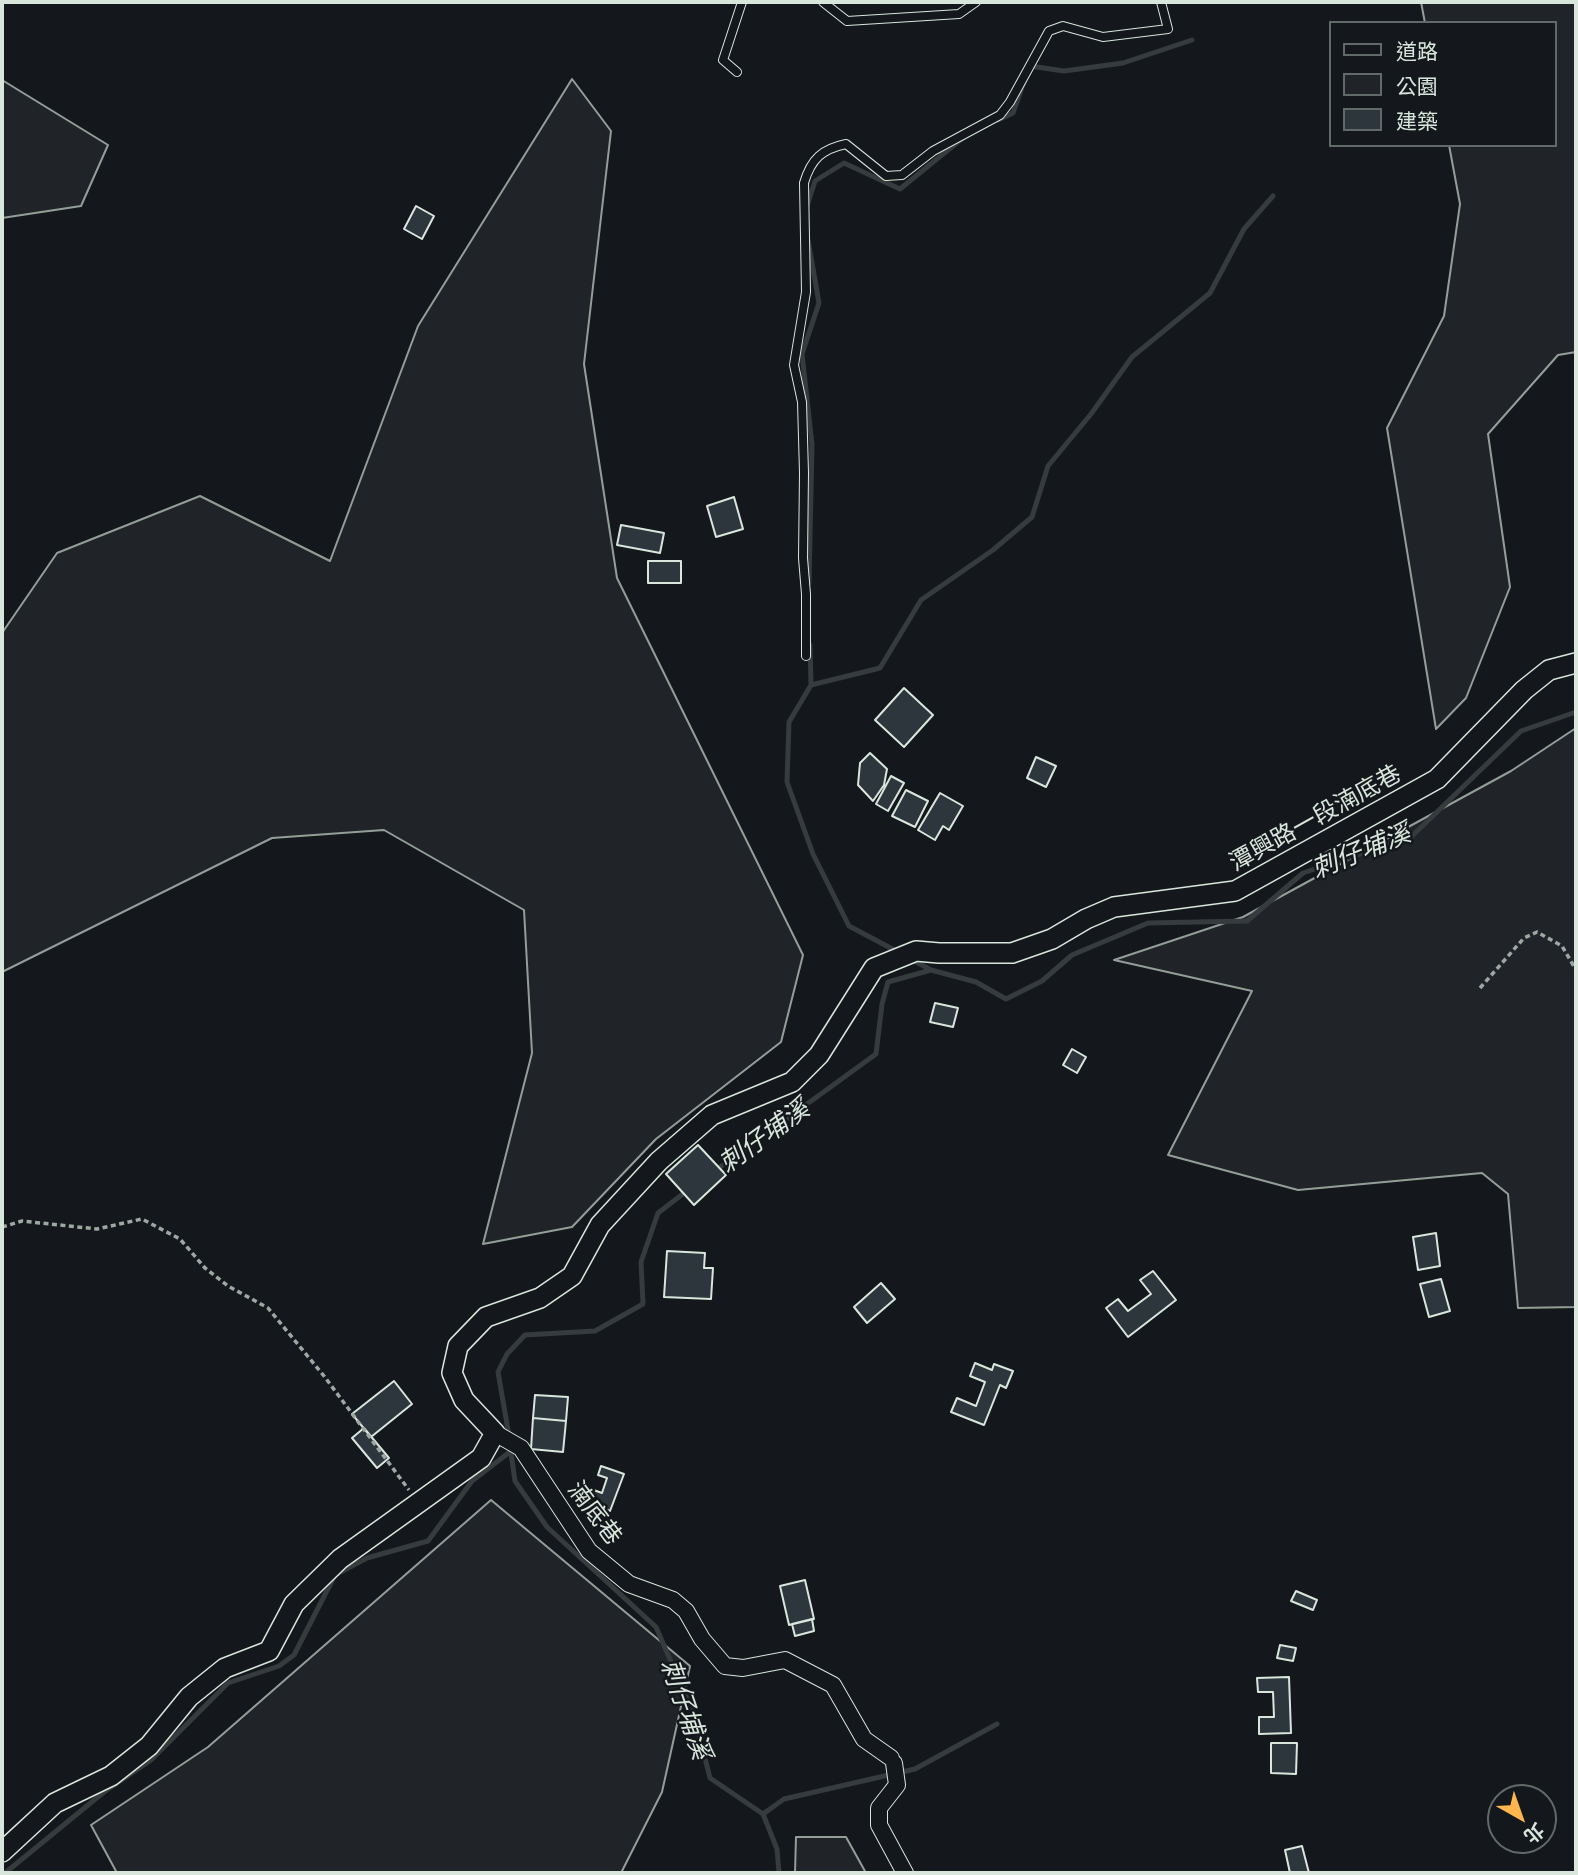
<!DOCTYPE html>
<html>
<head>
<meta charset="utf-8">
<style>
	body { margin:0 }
	#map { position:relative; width:1578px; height:1875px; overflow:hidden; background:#14181c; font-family:Ubuntu,"Noto Sans TC",sans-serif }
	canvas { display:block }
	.frame { position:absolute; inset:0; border:4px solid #d8e6dc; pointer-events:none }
	.legend { position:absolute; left:1329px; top:21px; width:228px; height:126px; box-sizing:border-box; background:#14181c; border:2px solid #626a69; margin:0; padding:9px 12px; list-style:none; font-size:21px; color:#d8e6dc }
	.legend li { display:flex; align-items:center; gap:14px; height:35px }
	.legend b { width:35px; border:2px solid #626a69 }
	.north { position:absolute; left:1487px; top:1784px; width:70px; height:70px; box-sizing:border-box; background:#14181c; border:2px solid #626a69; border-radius:50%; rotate:140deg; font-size:19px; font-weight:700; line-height:28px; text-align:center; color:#d8e6dc }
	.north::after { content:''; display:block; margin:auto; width:24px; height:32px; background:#ffb74d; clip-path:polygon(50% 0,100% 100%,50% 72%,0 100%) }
</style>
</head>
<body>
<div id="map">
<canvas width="1578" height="1875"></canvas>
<div class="frame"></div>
<ul class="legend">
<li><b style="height:9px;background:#14181c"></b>道路</li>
<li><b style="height:19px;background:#202428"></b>公園</li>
<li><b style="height:19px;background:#2c363c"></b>建築</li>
</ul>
<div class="north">北</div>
</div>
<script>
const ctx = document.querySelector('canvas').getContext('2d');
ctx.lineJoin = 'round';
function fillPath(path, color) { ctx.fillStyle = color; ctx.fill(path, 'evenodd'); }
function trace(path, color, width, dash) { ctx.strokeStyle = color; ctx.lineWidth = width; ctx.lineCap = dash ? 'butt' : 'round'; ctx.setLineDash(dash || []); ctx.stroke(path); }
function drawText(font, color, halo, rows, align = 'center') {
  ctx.font = font + ' Ubuntu,"Noto Sans TC",sans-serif'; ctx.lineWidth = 5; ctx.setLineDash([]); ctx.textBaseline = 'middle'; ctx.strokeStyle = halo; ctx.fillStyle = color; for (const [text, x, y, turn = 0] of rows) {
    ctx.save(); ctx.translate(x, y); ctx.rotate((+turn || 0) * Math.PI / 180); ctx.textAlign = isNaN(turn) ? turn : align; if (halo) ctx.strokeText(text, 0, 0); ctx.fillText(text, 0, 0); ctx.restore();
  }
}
const green = new Path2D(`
	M 1421,2 L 1576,2 L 1576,352 L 1558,355 L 1488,434 L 1510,587 L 1466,698 L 1436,729 L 1387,428 L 1444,316 L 1460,204 L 1449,145 L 1555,145 L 1555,23 L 1425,23 Z
	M 572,79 L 611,131 L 584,364 L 617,578 L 803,955 L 781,1042 L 656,1139 L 572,1227 L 483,1244 L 532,1053 L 524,910 L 384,830 L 272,838 L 2,972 L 2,633 L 57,553 L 200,496 L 330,561 L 418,326 Z
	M 2,80 L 108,145 L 81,206 L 2,218 Z
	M 1576,728 L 1576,1307 L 1518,1308 L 1508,1194 L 1482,1173 L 1298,1190 L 1168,1155 L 1252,991 L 1114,960 L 1243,917 L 1511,771 Z
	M 491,1500 L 690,1666 L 662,1792 L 621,1873 L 117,1873 L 91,1825 L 208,1747 Z
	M 796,1837 L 846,1837 L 866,1873 L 795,1873 Z`);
fillPath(green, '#202428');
trace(green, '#939e99', 2);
trace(new Path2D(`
	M 1029,70 L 1030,66 L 1064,71 L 1123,63 L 1192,40
	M 998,120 L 1013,113 L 1024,82
	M 807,206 L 815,181 L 844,163 L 900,189 L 964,137
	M 808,240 L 819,303 L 802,354 L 812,444 L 809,583
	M 810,645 L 811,685 L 789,722 L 787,782 L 813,854 L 849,926 L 900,953
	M 811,685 L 880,668 L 921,600 L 993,550 L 1032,517 L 1048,466 L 1091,414 L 1132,357 L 1210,293 L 1244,229 L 1273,196
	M 911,959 L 931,970 L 976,982 L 1006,999 L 1042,981 L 1072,955 L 1148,923 L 1247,921 L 1303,873 L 1411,837 L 1521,731 L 1576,712
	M 716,1170 L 876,1054 L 882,1004 L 888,982 L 931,970
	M 509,1436 L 498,1372 L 507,1354 L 525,1335 L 595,1331 L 643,1304 L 641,1262 L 658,1213 L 688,1190
	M 510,1446 L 515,1481 L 547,1527 L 656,1627 L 694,1715 L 710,1778 L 763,1814 L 777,1849 L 779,1873
	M 763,1814 L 784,1799 L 915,1769 L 997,1724
	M 5,1873 L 104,1792 L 151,1760 L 228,1683 L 279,1666 L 294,1655 L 335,1575 L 367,1558 L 428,1541 L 472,1481 L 511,1451`), '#363b3e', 5);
const building = new Path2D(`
	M 416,206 L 434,216 L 422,239 L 404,229 Z
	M 734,497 L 743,529 L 716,537 L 707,506 Z
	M 621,525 L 664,533 L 660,553 L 617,545 Z
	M 648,561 L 681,561 L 681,583 L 648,583 Z
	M 904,688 L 933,715 L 904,747 L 875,720 Z
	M 870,753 L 887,769 L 884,785 L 873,801 L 858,785 L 860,763 Z
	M 1036,757 L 1056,766 L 1046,787 L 1027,778 Z
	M 891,776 L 904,783 L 888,811 L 876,804 Z
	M 906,790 L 928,801 L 915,827 L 892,816 Z
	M 940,793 L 963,806 L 949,830 L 943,826 L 935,840 L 918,830 Z
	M 935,1003 L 958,1008 L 953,1027 L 930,1022 Z
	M 1072,1049 L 1086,1057 L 1077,1073 L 1063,1065 Z
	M 698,1145 L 726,1175 L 694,1205 L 666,1174 Z
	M 1436,1233 L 1440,1266 L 1418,1270 L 1413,1237 Z
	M 667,1251 L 705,1253 L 704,1268 L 713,1268 L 711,1299 L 664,1297 Z
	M 1153,1271 L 1176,1300 L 1128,1337 L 1106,1308 L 1118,1299 L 1128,1311 L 1151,1294 L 1140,1280 Z
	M 1441,1279 L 1450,1311 L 1429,1317 L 1420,1284 Z
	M 881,1283 L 895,1299 L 867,1323 L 854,1307 Z
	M 975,1363 L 992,1370 L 994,1364 L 1013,1371 L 1006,1388 L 1000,1385 L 984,1425 L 951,1412 L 957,1398 L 976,1406 L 985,1382 L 970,1376 Z
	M 394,1381 L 412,1404 L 371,1437 L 352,1414 Z
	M 535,1395 L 568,1397 L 566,1421 L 533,1418 Z
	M 533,1418 L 566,1421 L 563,1452 L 531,1449 Z
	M 364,1428 L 389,1458 L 377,1468 L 352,1438 Z
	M 601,1466 L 624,1474 L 610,1511 L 587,1502 L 591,1489 L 602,1493 L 607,1478 L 598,1475 Z
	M 805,1580 L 814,1619 L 789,1625 L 780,1586 Z
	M 1296,1591 L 1317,1600 L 1313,1610 L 1291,1601 Z
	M 812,1619 L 814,1631 L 795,1636 L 792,1624 Z
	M 1280,1645 L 1296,1648 L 1293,1661 L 1277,1658 Z
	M 1289,1677 L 1291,1733 L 1259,1734 L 1259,1717 L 1274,1717 L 1273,1692 L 1258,1692 L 1257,1678 Z
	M 1271,1743 L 1297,1743 L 1296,1774 L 1271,1773 Z
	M 1302,1846 L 1309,1873 L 1290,1873 L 1285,1850 Z`);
fillPath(building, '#2c363c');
trace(building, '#d8e6dc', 2);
const service = new Path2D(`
	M 823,2 L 847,21 L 959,14 L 976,2
	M 737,72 L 723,60 L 742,2
	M 806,656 L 806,594 L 803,558 L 804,473 L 802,402 L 794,365 L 806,292 L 804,183 C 811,159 822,149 846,144 L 886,176 L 902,175 L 933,151 L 1000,115 L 1010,102 L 1049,31 L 1063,26 L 1103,37 L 1168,29 L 1161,2`);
const minor = new Path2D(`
	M 495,1433 L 521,1448 L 589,1551 L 629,1584 L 673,1600 L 686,1611 L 702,1639 L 725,1666 L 743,1668 L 785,1660 L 833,1685 L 864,1739 L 891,1758
	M 894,1763 L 897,1785 L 879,1808 L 879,1825 L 905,1873`);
const tertiary = new Path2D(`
	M 2,1852 L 55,1803 L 111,1776 L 149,1746 L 189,1697 L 225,1668 L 269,1651 L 294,1604 L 340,1559 L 481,1458 L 495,1433 L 464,1400 L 452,1373 L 458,1346 L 486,1317 L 540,1298 L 572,1276 L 600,1225 L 659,1161 L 712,1115 L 792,1082 L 819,1055 L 874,968 L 916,951 L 939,953 L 1012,953 L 1052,939 L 1086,919 L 1114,907 L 1235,891 L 1437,779 L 1524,690 L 1549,670 L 1576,663`);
trace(service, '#d8e6dc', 10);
trace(minor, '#d8e6dc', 18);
trace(tertiary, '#d8e6dc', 22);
trace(new Path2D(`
	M 1480,988 L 1524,938 L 1537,932 L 1562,946 L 1576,970
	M 2,1227 L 22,1221 L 97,1229 L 142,1219 L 180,1239 L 205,1268 L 228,1286 L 268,1308 L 324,1376 L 409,1490`), '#9da8a2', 3.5, [5, 3.5]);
trace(service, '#14181c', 8);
trace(minor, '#14181c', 16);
trace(tertiary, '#14181c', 19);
drawText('24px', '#d8e6dc', '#14181c', [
	["潭興路一段湳底巷",1315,818,-29],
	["湳底巷",595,1513,53]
]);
drawText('italic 26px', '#d8e6dc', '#14181c', [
	["刺仔埔溪",1361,851,-22],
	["刺仔埔溪",764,1136,-36],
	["刺仔埔溪",686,1709,71]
]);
</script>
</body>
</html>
